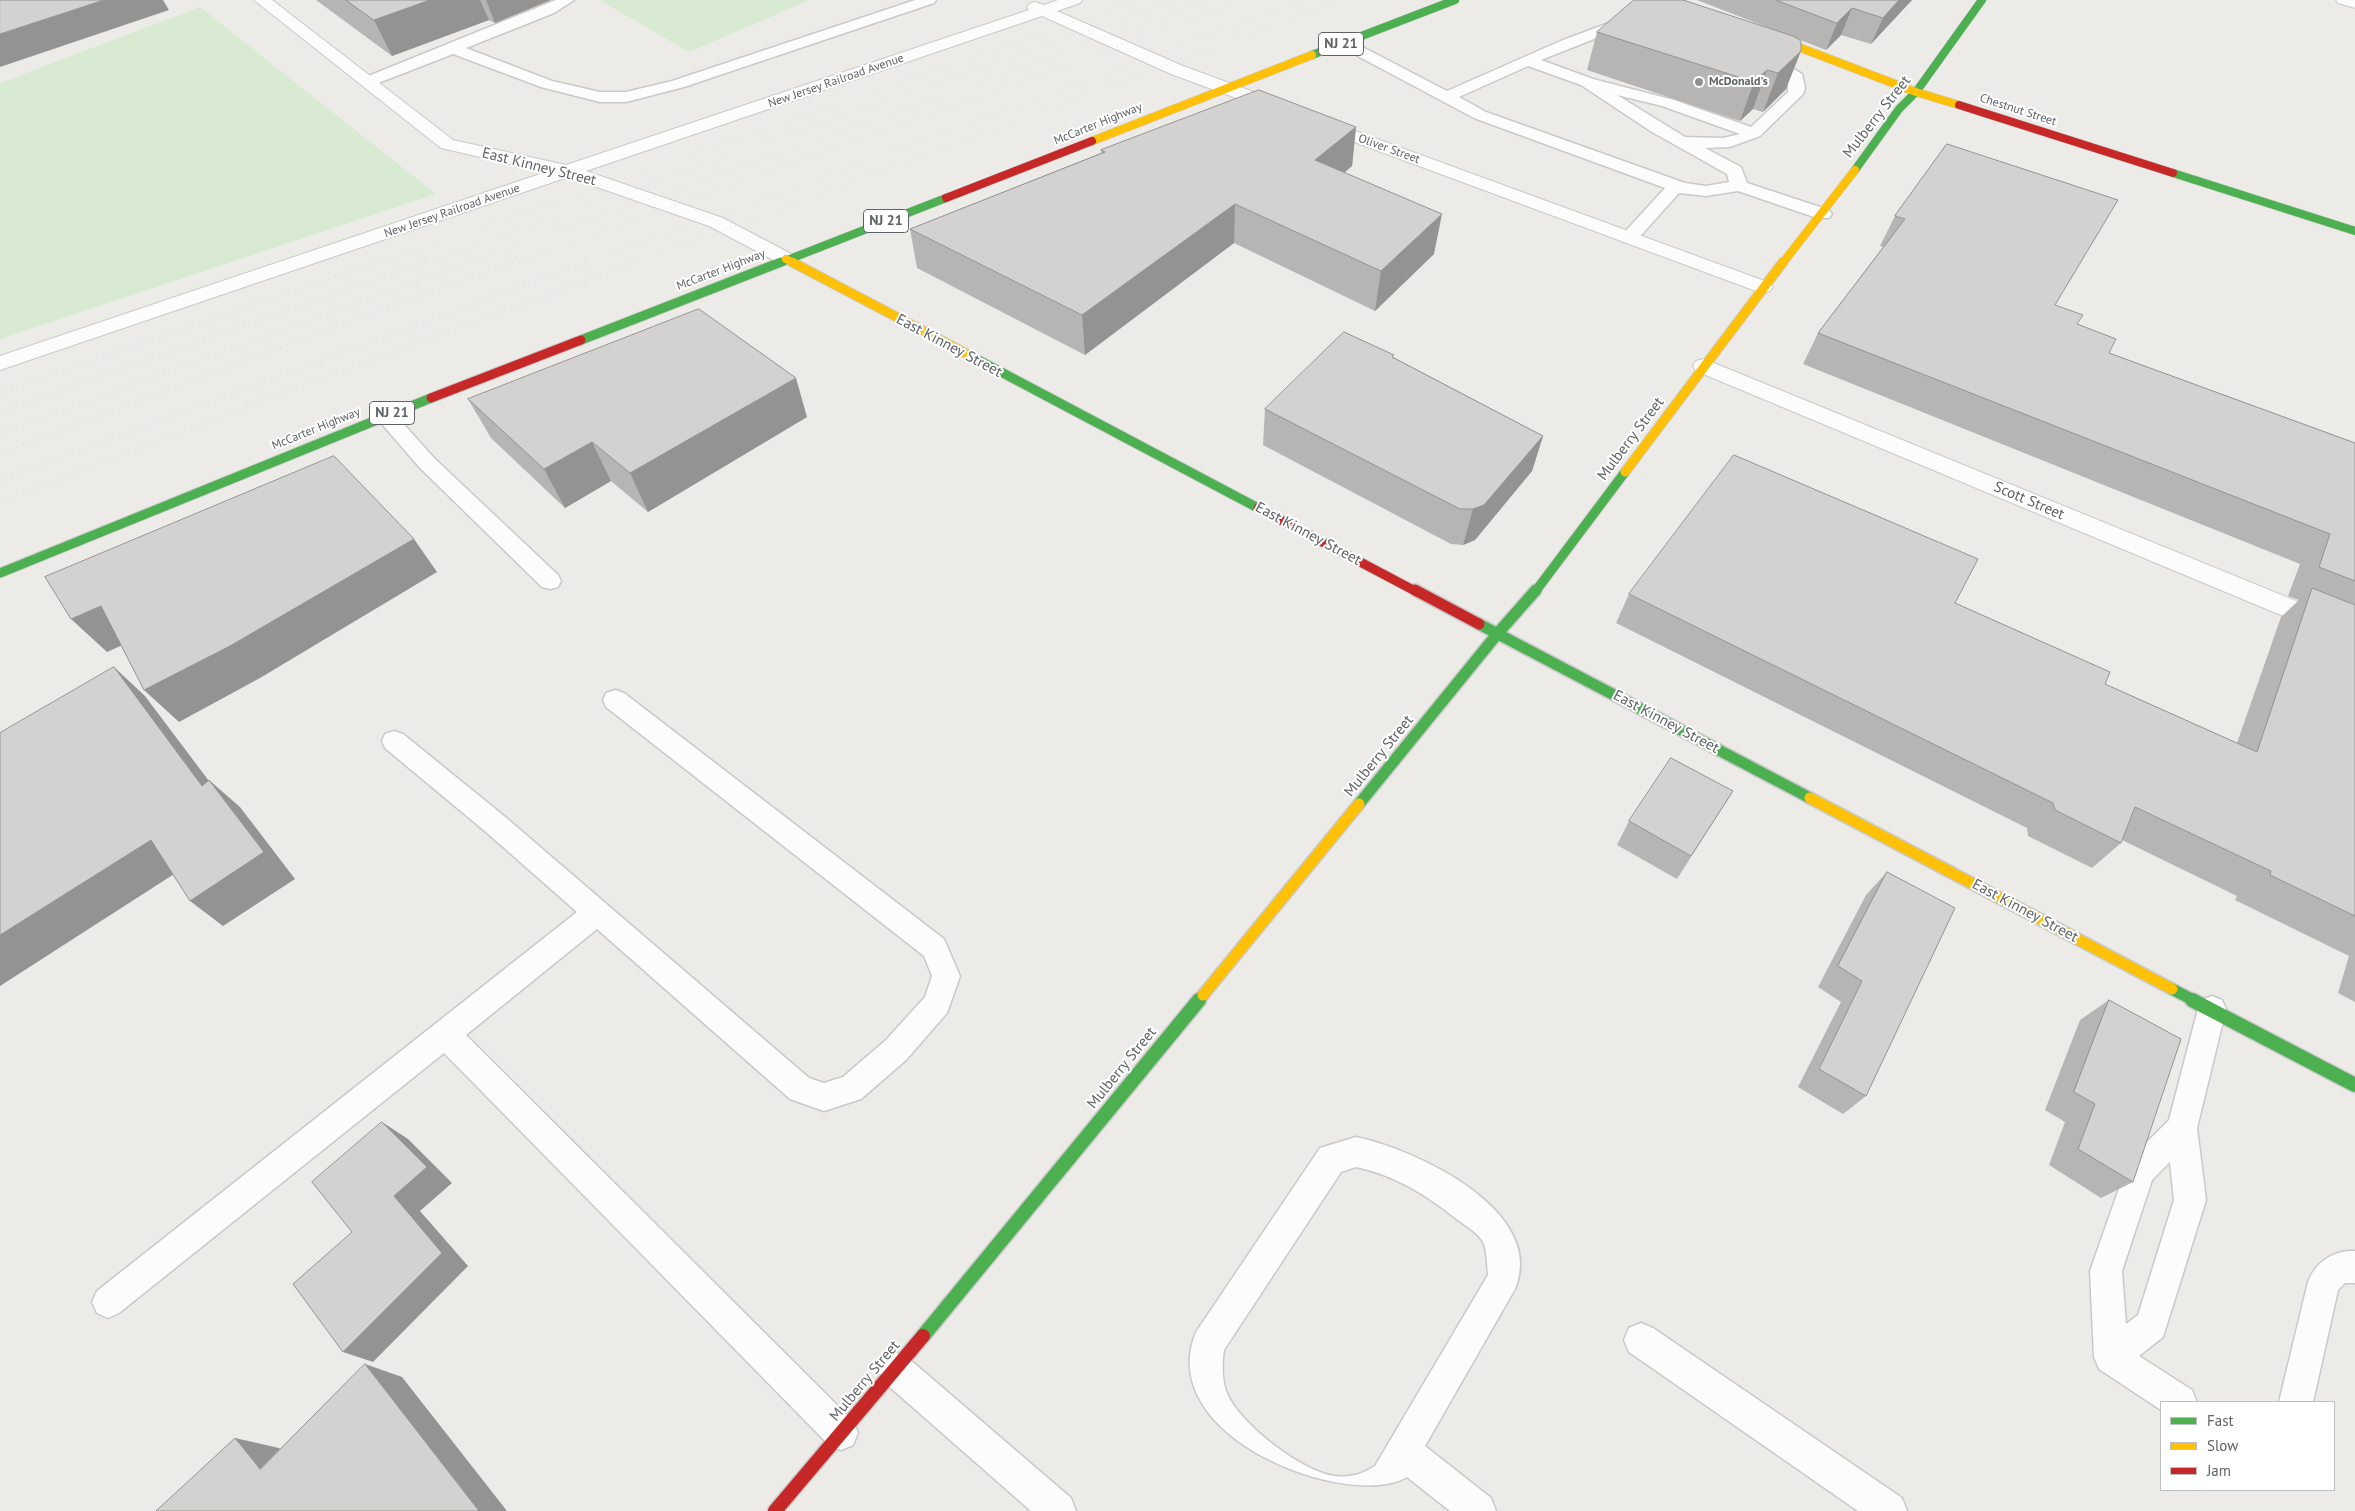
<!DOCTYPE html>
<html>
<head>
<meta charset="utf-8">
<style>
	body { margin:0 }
	#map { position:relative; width:2355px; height:1511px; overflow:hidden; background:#edebe8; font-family:"PT Sans",sans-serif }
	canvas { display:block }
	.legend { position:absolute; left:2160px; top:1401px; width:175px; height:90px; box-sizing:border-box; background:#fff; border:1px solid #bec0c2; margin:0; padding:6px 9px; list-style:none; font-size:15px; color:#5d6266 }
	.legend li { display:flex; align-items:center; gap:10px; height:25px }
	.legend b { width:25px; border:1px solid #bec0c2 }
</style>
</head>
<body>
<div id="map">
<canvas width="2355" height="1511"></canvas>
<ul class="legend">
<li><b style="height:6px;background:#4caf50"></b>Fast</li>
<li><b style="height:6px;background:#ffc107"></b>Slow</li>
<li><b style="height:6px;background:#c62828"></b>Jam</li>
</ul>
</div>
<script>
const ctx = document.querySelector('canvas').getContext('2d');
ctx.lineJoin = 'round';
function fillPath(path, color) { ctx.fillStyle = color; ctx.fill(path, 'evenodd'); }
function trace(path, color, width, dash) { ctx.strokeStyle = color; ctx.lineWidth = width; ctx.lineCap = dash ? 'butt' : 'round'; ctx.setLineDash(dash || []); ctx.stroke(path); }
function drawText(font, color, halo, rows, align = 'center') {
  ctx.font = font + ' "PT Sans",sans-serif'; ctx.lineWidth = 4; ctx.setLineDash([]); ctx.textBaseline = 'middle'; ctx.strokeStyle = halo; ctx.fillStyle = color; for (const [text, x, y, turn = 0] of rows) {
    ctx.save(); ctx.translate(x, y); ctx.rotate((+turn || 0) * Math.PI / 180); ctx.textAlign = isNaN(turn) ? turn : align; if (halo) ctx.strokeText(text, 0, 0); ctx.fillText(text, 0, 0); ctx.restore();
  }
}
fillPath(new Path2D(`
	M 603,0 L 810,0 L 689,52 L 601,1 Z
	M 200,7 L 436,194 L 0,339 L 0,83 Z`), '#d8ead2');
const lane = new Path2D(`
	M 556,0 L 574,0 L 554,13 L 466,48 L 552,81 L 600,92 L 626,92 L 672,81 L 915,0 L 936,0 L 934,3 L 684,87 L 626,102 L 600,102 L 541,87 L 453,54 L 373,85 L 367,87 L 359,82 L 361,79 Z
	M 1617,20 L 1635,22 L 1637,25 L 1630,29 L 1619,29 L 1541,60 L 1593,79 L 1674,100 L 1751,127 L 1788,92 L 1788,79 L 1779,73 L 1755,65 L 1752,62 L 1755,59 C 1769,55 1790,66 1802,74 L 1805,88 L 1803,94 L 1760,136 L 1730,147 L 1705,148 L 1741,167 L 1747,183 L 1829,210 L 1832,214 L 1829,218 L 1817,218 L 1738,191 L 1706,196 L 1679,193 L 1635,242 L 1623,242 L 1620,238 L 1623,234 L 1665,188 L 1474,118 L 1339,46 L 1336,43 L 1344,38 L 1349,40 L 1447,91 L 1563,40 ZM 1528,66 L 1581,85 L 1652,132 L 1727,174 L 1729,182 L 1706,186 L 1685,183 L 1486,112 L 1459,97 ZM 1617,95 L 1662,106 L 1740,134 L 1723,138 L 1685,137 Z
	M 385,409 L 392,411 L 434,458 L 558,575 L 561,581 L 558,587 L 550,589 L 542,587 L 420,468 L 375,416 L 378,411 Z
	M 615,690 L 624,693 L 944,939 L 960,976 L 947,1013 L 906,1060 L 861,1099 L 824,1111 L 790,1099 L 597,929 L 466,1035 L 853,1421 L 858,1433 L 853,1445 L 841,1450 L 829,1445 L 444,1053 L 119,1313 L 108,1318 L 97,1313 L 92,1302 L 97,1291 L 577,912 L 486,832 L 385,748 L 382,741 L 385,734 L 394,731 L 403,734 L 504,816 L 809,1078 L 824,1083 L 843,1077 L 886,1040 L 925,997 L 932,976 L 924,956 L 606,707 L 603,700 L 606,693 Z
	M 2212,996 L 2222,1000 L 2226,1009 L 2197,1128 L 2206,1200 L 2163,1337 L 2139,1356 L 2192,1390 L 2197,1402 L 2161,1402 L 2161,1410 L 2099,1369 L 2094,1357 L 2090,1271 L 2129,1160 L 2169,1120 L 2198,1009 L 2202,1000 ZM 2170,1162 L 2174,1200 L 2138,1315 L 2126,1324 L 2122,1271 L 2152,1180 Z
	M 1356,1137 C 1415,1149 1548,1211 1515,1289 L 1425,1446 L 1491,1498 L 1496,1511 L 1450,1511 L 1407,1477 C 1350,1511 1152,1438 1196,1332 L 1320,1148 ZM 1356,1167 C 1397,1176 1426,1195 1458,1220 C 1467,1227 1479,1233 1484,1244 C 1487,1253 1487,1265 1488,1275 L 1375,1466 C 1362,1474 1351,1478 1335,1476 C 1302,1472 1238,1423 1226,1391 C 1222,1378 1222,1363 1224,1350 L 1341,1172 Z
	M 2350,1251 L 2355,1251 L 2355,1283 L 2345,1283 L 2338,1290 L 2313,1402 L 2279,1402 L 2308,1282 C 2315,1264 2330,1252 2350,1251 Z
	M 1641,1323 L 1653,1328 L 1902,1498 L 1907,1511 L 1858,1511 L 1629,1352 L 1624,1340 L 1629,1328 Z
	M 896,1353 L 908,1358 L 1071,1498 L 1076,1511 L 1031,1511 L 884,1382 L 879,1370 L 884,1358 Z`);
const street = new Path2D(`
	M 254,0 L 272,0 L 453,140 L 566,165 L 1029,10 L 1027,7 L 1029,4 L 1035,2 L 1044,5 L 1058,0 L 1082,0 L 1080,3 L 1057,11 L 1183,66 L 1286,104 L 1289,108 L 1286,112 L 1274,112 L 1171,74 L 1042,16 L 586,171 L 723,218 L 793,255 L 796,259 L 793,263 L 786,265 L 779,263 L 709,226 L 568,177 L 0,370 L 0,356 L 546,172 L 441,148 Z
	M 2336,0 L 2355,0 L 2355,8 L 2338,3 Z
	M 1320,118 L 1770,283 L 1773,287 L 1770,291 L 1763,293 L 1756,291 L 1314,127 L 1311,123 L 1314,119 Z
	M 1704,359 L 2355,625 L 2355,646 L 1696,371 L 1693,366 L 1696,361 Z`);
const fastFar3 = new Path2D(`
	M 1312,55 L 1455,0
	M 1855,170 L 1899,109 L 1916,92 L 1982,0
	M 2173,173 L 2355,231
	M 777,264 L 946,198`);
const fastFar2 = new Path2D(`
	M 581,340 L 781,262
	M 967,354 L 1258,508
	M 0,573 L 431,398
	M 1535,592 L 1625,472`);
const fastFar1 = new Path2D(`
	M 1479,624 L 1810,798
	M 1359,804 L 1498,633 L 1536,590
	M 2172,989 L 2195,1001
	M 1198,1001 L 1203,995`);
const fast = new Path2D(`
	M 2192,1000 L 2355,1085
	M 923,1336 L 1199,1000`);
const slowFar2 = new Path2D(`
	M 1767,35 L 1916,92 L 1959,105
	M 1092,141 L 1312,55
	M 786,259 L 795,264
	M 1782,264 L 1855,170`);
const slowFar1 = new Path2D(`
	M 792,262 L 967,354
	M 1625,472 L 1783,262`);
const slow = new Path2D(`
	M 1810,798 L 2172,989
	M 1203,995 L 1359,804`);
const jamFar3 = new Path2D(`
	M 1959,105 L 2173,173
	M 946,198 L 1092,141`);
const jamFar2 = new Path2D(`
	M 431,398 L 581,340
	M 1258,508 L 1417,592`);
const jamFar1 = new Path2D(`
	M 1415,590 L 1479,624`);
const jam = new Path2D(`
	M 775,1511 L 923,1336`);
trace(lane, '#c9c9c9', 3);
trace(street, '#c9c9c9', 2);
trace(fastFar3, '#c9caca', 9);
trace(fastFar2, '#c9caca', 11);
trace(fastFar1, '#c9caca', 14);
trace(fast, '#c9caca', 17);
trace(slowFar2, '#c9caca', 9);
trace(slowFar1, '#c9caca', 11);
trace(slow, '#c9caca', 14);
trace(jamFar3, '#c9caca', 9);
trace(jamFar2, '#c9caca', 11);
trace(jamFar1, '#c9caca', 14);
trace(jam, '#c9caca', 17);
fillPath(lane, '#fcfcfc');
fillPath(street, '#fcfcfc');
trace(fastFar3, '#4caf50', 8);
trace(fastFar2, '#4caf50', 9);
trace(fastFar1, '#4caf50', 11);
trace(fast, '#4caf50', 14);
trace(slowFar2, '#ffc107', 8);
trace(slowFar1, '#ffc107', 9);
trace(slow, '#ffc107', 11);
trace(jamFar3, '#c62828', 8);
trace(jamFar2, '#c62828', 9);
trace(jamFar1, '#c62828', 11);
trace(jam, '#c62828', 14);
trace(new Path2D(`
	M 374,264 L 1137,0
	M 423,264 L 1174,0
	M 465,264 L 1211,0
	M 510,264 L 1248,0
	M 584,264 L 1305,0
	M 632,264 L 1341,0`), '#e3e2e3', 2.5, [0.5, 4.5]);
trace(new Path2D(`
	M 0,393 L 378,262
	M 0,412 L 426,262
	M 0,434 L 469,262
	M 0,453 L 375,312 L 514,262
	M 0,480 L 588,262
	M 0,502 L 238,410 L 635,262`), '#e3e2e3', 3, [1, 5]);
fillPath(new Path2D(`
	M 316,0 L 551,0 L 495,23 L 489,20 L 392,56 Z
	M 1697,0 L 1912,0 L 1871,44 L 1841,35 L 1826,50 L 1795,38 L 1786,89 L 1763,112 L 1753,109 L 1740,121 L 1587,70 L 1597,32 L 1782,33 Z
	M 1356,127 L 1352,166 L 1344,173 L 1434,254 L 1375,311 L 1234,243 L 1085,355 L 917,268 L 910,229 L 1101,153 L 1101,150 Z
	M 1947,144 L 2055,305 L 2077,324 L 2109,353 L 2355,443 L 2355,1002 L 2338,993 L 2349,956 L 2235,900 L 2237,896 L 2122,840 L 2121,843 L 2092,868 L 2028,836 L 2027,828 L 1616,623 L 1629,594 L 1955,603 L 2105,684 L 2237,743 L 2281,617 L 2299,600 L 2288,596 L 2300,564 L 1803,364 L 1818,333 L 1883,247 L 1880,246 L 1895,216 Z
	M 1393,357 L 1543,436 L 1532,471 L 1475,540 L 1463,545 L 1451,544 L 1263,445 L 1265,409 Z
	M 468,399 L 807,417 L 648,512 L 611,481 L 565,508 L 491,438 Z
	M 1733,791 L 1677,879 L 1617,845 L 1629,821 Z
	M 1887,872 L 1866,1096 L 1843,1114 L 1798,1087 L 1841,1002 L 1818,987 L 1866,895 Z
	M 2109,1000 L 2133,1182 L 2101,1198 L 2049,1165 L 2065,1122 L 2045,1110 L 2080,1020 Z`), '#b6b5b4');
fillPath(new Path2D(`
	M 104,0 L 163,0 L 169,10 L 0,67 L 0,34 Z
	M 430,0 L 480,0 L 489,20 L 392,56 L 374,20 Z
	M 486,0 L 551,0 L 495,23 Z
	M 1899,0 L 1912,0 L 1871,44 L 1883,18 Z
	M 1852,8 L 1841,35 L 1826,50 L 1837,23 Z
	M 1801,51 L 1786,89 L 1763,112 L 1778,73 Z
	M 1767,70 L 1753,109 L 1740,121 L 1754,82 Z
	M 1356,127 L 1352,166 L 1311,200 L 1315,160 Z
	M 1235,204 L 1234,243 L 1085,355 L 1082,315 Z
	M 1442,214 L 1434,254 L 1375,311 L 1381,271 Z
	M 796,378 L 807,417 L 648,512 L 630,473 Z
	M 1543,436 L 1532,471 L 1475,540 L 1463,545 L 1473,509 Z
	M 592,442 L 611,481 L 565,508 L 544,469 Z
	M 414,539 L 437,572 L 260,678 L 179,722 L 144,690 Z
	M 101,606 L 136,639 L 107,652 L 71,619 Z
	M 114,667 L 145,696 L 233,813 L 202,786 Z
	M 209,780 L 240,807 L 295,879 L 223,926 L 190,901 Z
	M 151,840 L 185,867 L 0,986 L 0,935 Z
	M 382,1122 L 408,1139 L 452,1183 L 420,1211 L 468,1266 L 373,1362 L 343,1352 L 394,1196 Z
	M 365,1364 L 402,1377 L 507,1511 L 479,1511 Z
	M 235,1438 L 279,1448 L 303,1477 L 260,1469 Z`), '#949392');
const building = new Path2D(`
	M 0,0 L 104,0 L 0,34 Z
	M 346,0 L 430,0 L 374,20 Z
	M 1634,0 L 1683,0 L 1793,36 L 1801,41 L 1801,51 L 1778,73 L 1767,70 L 1754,82 L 1597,32 Z
	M 1776,0 L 1899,0 L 1883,18 L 1852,8 L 1837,23 Z
	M 1259,90 L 1356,127 L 1315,160 L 1442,214 L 1381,271 L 1235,204 L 1082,315 L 910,229 L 1105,152 L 1101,150 Z
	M 1947,144 L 2118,200 L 2055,305 L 2083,315 L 2077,324 L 2116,339 L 2109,353 L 2355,443 L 2355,581 L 2319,567 L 2330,534 L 1818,333 L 1905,219 L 1895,216 Z
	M 699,309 L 796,378 L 630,473 L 592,442 L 544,469 L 468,399 Z
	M 1344,332 L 1394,355 L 1392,357 L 1543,436 L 1484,505 L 1473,509 L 1460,509 L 1265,409 Z
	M 1734,455 L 1978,559 L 1955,603 L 2110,672 L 2105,684 L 2257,752 L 2312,588 L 2355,605 L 2355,916 L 2270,875 L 2271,871 L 2135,807 L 2121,843 L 2055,810 L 2053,803 L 1629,594 Z
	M 334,456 L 414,539 L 230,646 L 144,690 L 101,606 L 71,619 L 45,577 Z
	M 114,667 L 202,786 L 209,780 L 264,852 L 190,901 L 151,840 L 0,935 L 0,733 Z
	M 1671,758 L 1733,791 L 1691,856 L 1629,821 Z
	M 1887,872 L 1955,908 L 1866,1096 L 1819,1069 L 1862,981 L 1838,966 Z
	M 2109,1000 L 2181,1039 L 2133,1182 L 2078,1149 L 2095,1104 L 2074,1092 Z
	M 382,1122 L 427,1167 L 394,1196 L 442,1253 L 343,1352 L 293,1284 L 352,1232 L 312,1182 Z
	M 365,1364 L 479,1511 L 156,1511 L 235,1438 L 260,1469 Z`);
fillPath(building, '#d4d2d1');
trace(building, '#949392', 1);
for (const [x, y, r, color] of [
	[1699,82,5,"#8f9294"]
]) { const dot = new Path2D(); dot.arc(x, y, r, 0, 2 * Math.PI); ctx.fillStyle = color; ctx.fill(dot); trace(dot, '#fff', 2); }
drawText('12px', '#5d6266', '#fff', [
	["New Jersey Railroad Avenue",836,81,-19],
	["Chestnut Street",2018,110,18],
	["McCarter Highway",1098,124,-22],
	["Oliver Street",1389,149,20],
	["New Jersey Railroad Avenue",452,211,-19],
	["McCarter Highway",721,270,-21],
	["McCarter Highway",316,429,-22]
]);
drawText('bold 12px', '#5d6266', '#fff', [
	["McDonald's",1709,82]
], 'left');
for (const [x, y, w] of [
	[1341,44,45],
	[886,221,45],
	[392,413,45]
]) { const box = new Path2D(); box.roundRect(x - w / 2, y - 11.5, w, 23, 4); ctx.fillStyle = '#fff'; ctx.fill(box); trace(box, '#5d6266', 1); }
drawText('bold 14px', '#5d6266', null, [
	["NJ 21",1341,44],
	["NJ 21",886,221],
	["NJ 21",392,413]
]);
drawText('15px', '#5d6266', '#fff', [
	["Mulberry Street",1877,117,-52],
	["East Kinney Street",539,167,14],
	["East Kinney Street",949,346,28],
	["Mulberry Street",1631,439,-53],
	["Scott Street",2029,501,23],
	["East Kinney Street",1308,534,28],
	["East Kinney Street",1666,722,28],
	["Mulberry Street",1379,756,-51],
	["East Kinney Street",2025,911,28],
	["Mulberry Street",1122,1068,-51],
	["Mulberry Street",865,1381,-50]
]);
</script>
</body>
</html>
